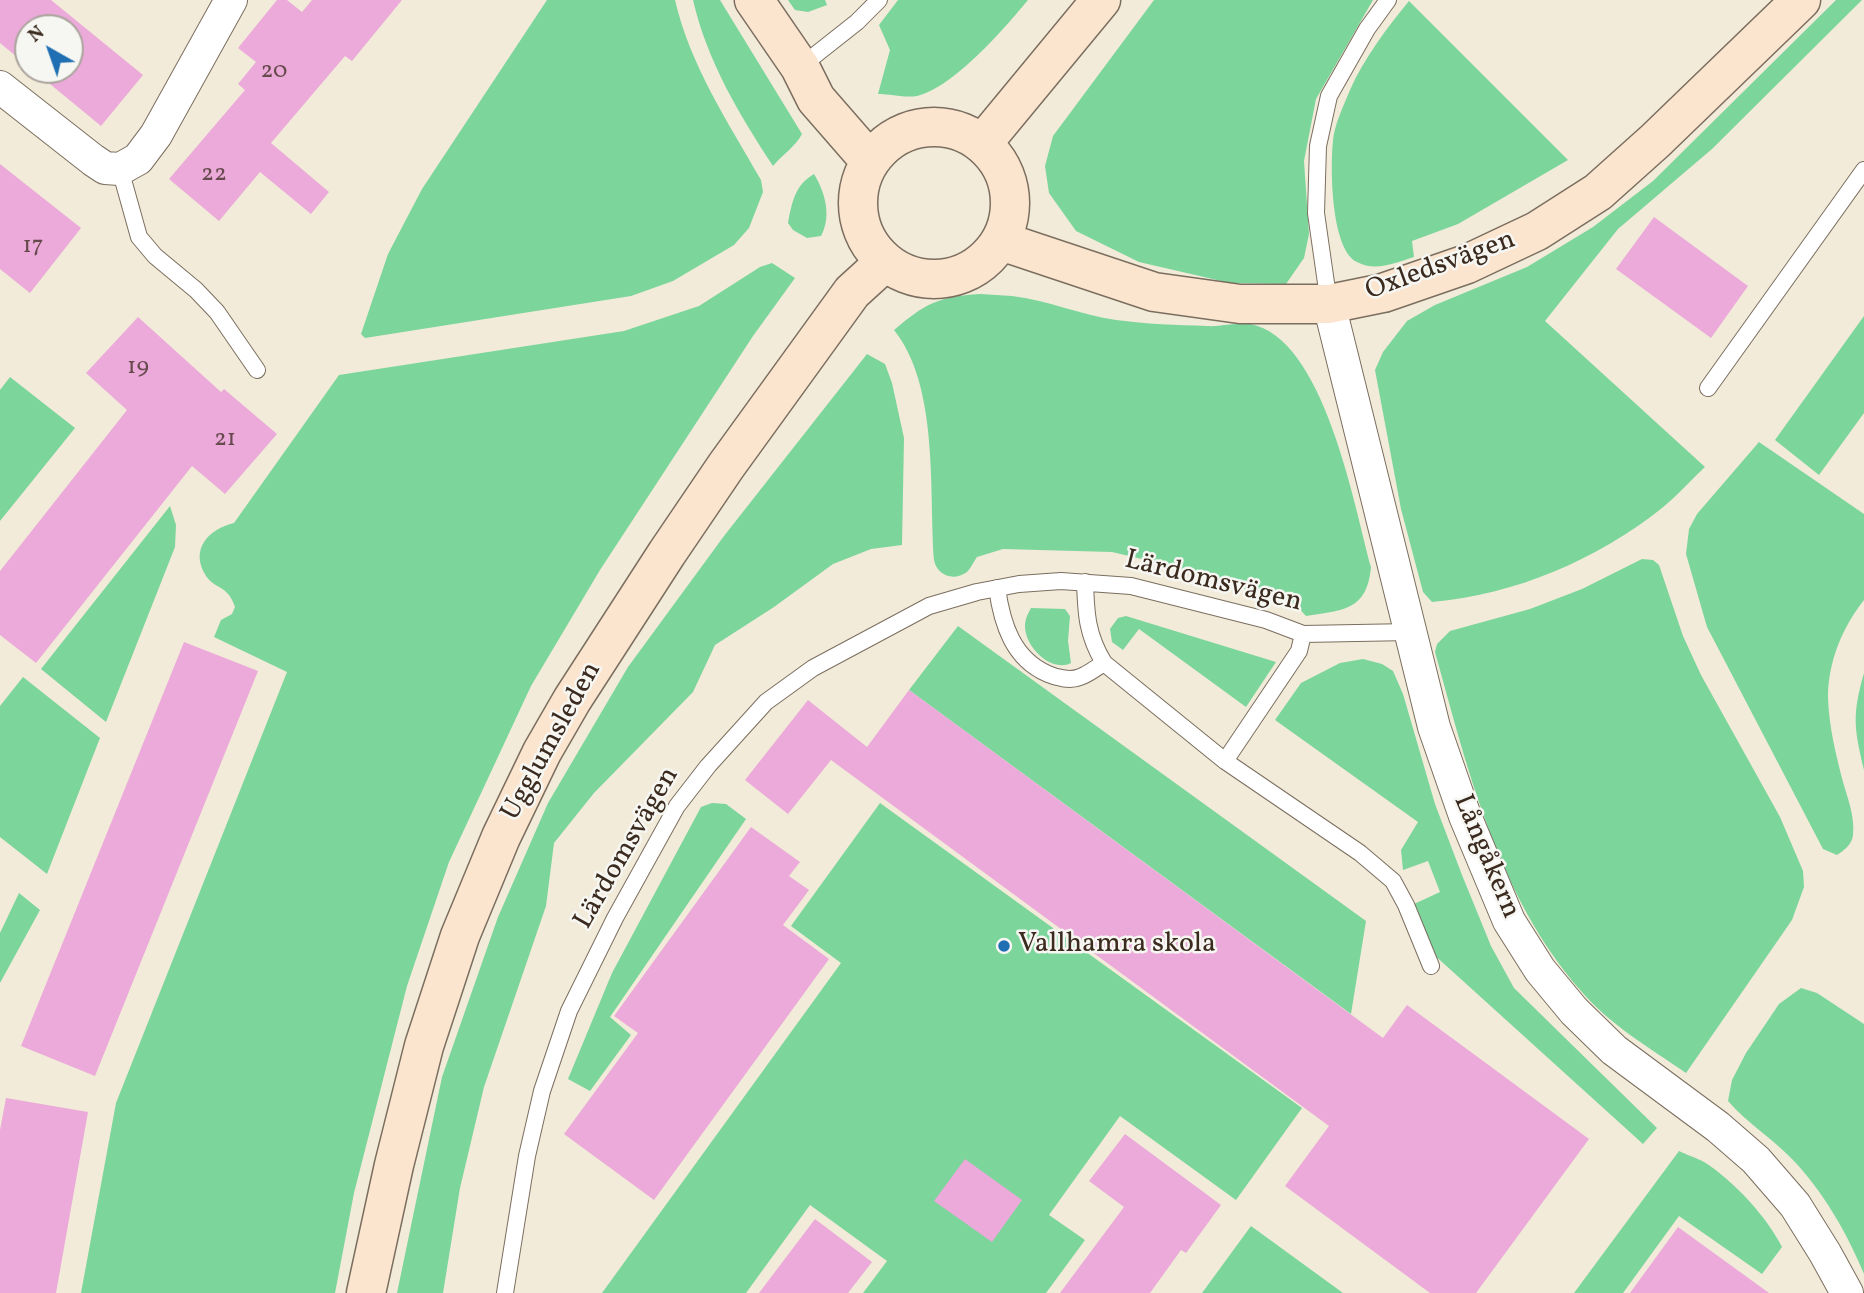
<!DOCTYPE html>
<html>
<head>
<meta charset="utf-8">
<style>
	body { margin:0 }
	#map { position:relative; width:1864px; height:1293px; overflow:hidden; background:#f2ebd9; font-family:Vollkorn,serif }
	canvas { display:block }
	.north { position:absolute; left:14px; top:14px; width:70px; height:70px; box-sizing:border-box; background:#f6f6f2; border:2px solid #aba49d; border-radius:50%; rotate:320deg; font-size:19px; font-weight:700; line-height:28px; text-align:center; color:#3b2a1e }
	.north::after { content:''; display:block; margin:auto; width:24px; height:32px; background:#1f6fb2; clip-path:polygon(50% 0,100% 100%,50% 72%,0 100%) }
</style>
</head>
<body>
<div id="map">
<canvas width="1864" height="1293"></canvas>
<div class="north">N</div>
</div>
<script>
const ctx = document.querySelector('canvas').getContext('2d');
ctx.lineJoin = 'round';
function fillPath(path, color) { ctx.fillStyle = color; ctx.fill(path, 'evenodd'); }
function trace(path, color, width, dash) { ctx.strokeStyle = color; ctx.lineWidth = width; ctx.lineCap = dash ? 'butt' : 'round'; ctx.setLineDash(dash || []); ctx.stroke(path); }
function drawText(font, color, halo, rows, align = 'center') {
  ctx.font = font + ' Vollkorn,serif'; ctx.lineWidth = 5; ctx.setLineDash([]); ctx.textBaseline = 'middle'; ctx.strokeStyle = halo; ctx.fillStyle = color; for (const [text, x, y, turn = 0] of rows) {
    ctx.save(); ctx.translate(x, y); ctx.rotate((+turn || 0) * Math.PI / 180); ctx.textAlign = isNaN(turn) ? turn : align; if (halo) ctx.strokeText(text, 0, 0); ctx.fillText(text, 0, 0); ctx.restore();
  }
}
fillPath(new Path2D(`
	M 547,0 L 675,0 C 690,65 728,122 761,180 L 763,192 L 749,228 L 734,245 L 673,281 L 631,296 L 365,338 L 361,334 L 388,254 L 422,189 Z
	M 693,0 L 720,0 L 802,134 C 796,146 782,155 773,166 C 739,114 707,61 693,0 Z
	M 788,0 L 825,0 L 827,5 L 808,12 L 795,10 Z
	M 898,0 L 1028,0 C 1004,29 954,87 917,96 C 906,98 890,94 878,94 L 890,50 L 879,25 Z
	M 1154,0 L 1373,0 L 1316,99 L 1304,161 L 1309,234 L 1304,258 L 1286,284 L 1230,283 L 1139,262 L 1076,231 L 1049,193 L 1045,166 L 1053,136 Z
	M 1836,0 L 1862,0 L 1712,149 L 1618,229 L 1545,321 L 1705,467 C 1691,480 1678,495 1662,508 C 1598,559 1515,595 1432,602 L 1423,592 L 1401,509 L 1375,370 L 1383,352 L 1407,321 L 1435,305 L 1527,267 L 1593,227 L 1653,181 Z
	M 1409,1 L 1568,160 L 1458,224 L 1412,241 L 1414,257 C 1395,263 1375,272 1357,262 C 1331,250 1330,167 1333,141 C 1334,125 1344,105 1350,90 C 1364,58 1387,28 1409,1 Z
	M 814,174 C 825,192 832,216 821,236 L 807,238 L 793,230 L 788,223 C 792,202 795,185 814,174 Z
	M 772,263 L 795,278 L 753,336 L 600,570 L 531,686 L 449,862 L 407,986 L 354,1193 L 335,1293 L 81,1293 L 116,1103 L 287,672 L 214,637 L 221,620 L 232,614 L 235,607 C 228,585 216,590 206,576 C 189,549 209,529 234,523 L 339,375 L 624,331 L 699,306 L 760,267 Z
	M 980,294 C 991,295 1001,295 1012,296 C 1047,300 1081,315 1116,320 C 1146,324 1177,325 1207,326 C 1221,327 1236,322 1250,324 C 1324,337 1354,505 1371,567 C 1367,611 1343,610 1306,616 L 1295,604 L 1163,564 L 1112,552 L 1003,549 L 977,557 C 974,561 971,568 967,572 C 953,582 937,575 934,560 C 929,491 939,386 894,330 C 926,303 938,297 980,294 Z
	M 1864,316 L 1864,413 L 1819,475 L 1775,440 Z
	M 867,354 L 885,364 L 892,383 L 904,438 L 902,545 L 871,549 L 833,564 L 774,607 L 715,645 L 693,692 L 594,793 L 554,843 L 546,906 L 484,1087 L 460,1188 L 443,1293 L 397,1293 L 442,1077 L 498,917 L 548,803 L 628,667 L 724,536 Z
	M 10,377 L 75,428 L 0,521 L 0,390 Z
	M 1759,442 L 1864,514 L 1864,600 C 1842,628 1828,662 1828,698 C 1829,727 1836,755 1843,782 C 1848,799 1855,817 1853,835 C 1852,844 1845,850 1837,855 L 1823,849 L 1707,627 L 1686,554 L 1689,529 L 1697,514 Z
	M 170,506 L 176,525 L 175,547 L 106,722 L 41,669 Z
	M 1642,559 L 1653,560 L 1659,565 L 1683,636 L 1701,675 L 1780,817 L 1803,871 L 1804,887 L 1792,920 L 1686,1073 C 1650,1048 1610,1025 1581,991 C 1498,896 1468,771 1435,652 L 1437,644 L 1450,631 L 1530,609 L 1582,589 Z
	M 1031,608 L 1065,609 L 1070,616 L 1068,641 L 1071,663 C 1049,674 1019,641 1026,619 C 1027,615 1029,612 1031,608 Z
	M 1126,616 L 1276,662 L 1246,707 L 1139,629 L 1123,650 L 1112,642 L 1110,629 L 1118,618 Z
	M 958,626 L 1366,921 L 1351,1014 L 909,690 Z
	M 1363,659 L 1382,664 L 1393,671 L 1403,694 L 1435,804 L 1462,875 L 1491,946 L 1514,988 L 1657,1128 L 1643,1144 L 1431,952 L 1414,904 L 1440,892 L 1428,861 L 1403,870 L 1401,850 L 1418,822 L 1275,720 L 1301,683 L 1340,663 Z
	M 1864,673 L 1864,770 C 1854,728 1852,715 1864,673 Z
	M 23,677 L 100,738 L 47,874 L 0,837 L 0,706 Z
	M 712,803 L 726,804 L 746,819 L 610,1017 L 631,1035 L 590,1091 L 568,1079 L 612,973 L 701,807 Z
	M 880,803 L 1302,1108 L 1236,1200 L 1120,1116 L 1049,1215 L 1085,1240 L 1046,1293 L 863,1293 L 887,1261 L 810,1205 L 746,1293 L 602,1293 L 841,963 L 791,926 Z
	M 19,893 L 40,910 L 0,983 L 0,933 Z
	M 1801,988 L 1817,993 L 1864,1024 L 1864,1274 C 1847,1233 1823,1191 1792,1159 C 1772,1138 1747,1123 1728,1101 L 1732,1080 L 1746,1053 L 1779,1004 Z
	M 1679,1151 C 1687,1155 1697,1158 1704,1162 C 1733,1180 1767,1217 1782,1247 L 1762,1274 L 1679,1216 L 1623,1293 L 1574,1293 Z
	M 1251,1226 L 1343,1293 L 1202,1293 Z`), '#7cd59b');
fillPath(new Path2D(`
	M 0,0 L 51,0 L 143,75 L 101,126 L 33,70 L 70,70 L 70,28 L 28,28 L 28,66 L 0,43 Z
	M 277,0 L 287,0 L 302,12 L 312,0 L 402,0 L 352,61 L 345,56 L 271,143 L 329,192 L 311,214 L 260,172 L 219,221 L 169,179 L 245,90 L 238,84 L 256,62 L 238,48 Z
	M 0,164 L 81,228 L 30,293 L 0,269 Z
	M 1654,217 L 1748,286 L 1711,338 L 1616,269 Z
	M 138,317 L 221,392 L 224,389 L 277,434 L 225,494 L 192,466 L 36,663 L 0,635 L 0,571 L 127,410 L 86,373 Z
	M 184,642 L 258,671 L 95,1076 L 21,1046 Z
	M 909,690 L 1383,1038 L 1407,1005 L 1589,1139 L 1476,1293 L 1430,1293 L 1285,1186 L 1329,1126 L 831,760 L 788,814 L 745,780 L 808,700 L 867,747 Z
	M 751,827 L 800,862 L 789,876 L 809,890 L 783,925 L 829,959 L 654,1200 L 564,1134 L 638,1033 L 614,1016 Z
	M 6,1098 L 88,1112 L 56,1293 L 0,1293 L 0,1130 Z
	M 1125,1134 L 1221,1205 L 1186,1253 L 1181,1250 L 1150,1293 L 1060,1293 L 1124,1207 L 1089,1181 Z
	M 965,1159 L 1022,1200 L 992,1242 L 934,1201 Z
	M 815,1219 L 872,1262 L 848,1293 L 759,1293 Z
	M 1678,1227 L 1769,1293 L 1630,1293 Z`), '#ebaad9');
const lane = new Path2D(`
	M 800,67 L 857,22 L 879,0
	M 120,169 L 139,237 L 155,256 L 196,290 L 217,312 L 257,370
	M 1329,304 L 1316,213 L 1318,146 L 1329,96 L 1367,29 L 1388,0
	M 1708,388 L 1864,170
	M 1085,582 C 1086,614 1087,635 1104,663 L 1225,761 L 1360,853 L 1393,881 L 1406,905 L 1431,966
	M 997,588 C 1002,624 1013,659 1048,674 C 1057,678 1071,681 1080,677 C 1089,674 1097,667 1104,663
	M 1225,761 L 1299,651 L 1303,634
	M 505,1293 L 527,1156 L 542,1091 L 569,1011 L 615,918 L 677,806 L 708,766 L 766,702 L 813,668 L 929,606 L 977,592 L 1019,584 L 1061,581 L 1131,586 L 1266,620 L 1303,634 L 1411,632`);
const street = new Path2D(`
	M 0,87 L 93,160 L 105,168 L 120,169 L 138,159 L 156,135 L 231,0
	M 1329,304 L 1434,727 L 1465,816 L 1509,921 L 1540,970 L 1574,1011 L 1614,1050 L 1718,1127 L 1756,1160 L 1795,1205 L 1825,1253 L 1847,1293`);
const secondary = new Path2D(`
	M 754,0 L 800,67 L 816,99 L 870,161
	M858 203a76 76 0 1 1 152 0a76 76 0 1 1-152 0Z
	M 982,144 L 1101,0
	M 1001,241 L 1154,292 L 1240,304 L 1329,304 L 1383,293 L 1467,264 L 1537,231 L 1598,192 L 1655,141 L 1801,0
	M 366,1293 L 394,1165 L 424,1046 L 460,936 L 501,837 L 542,752 L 572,700 L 667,553 L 726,466 L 852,292 L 885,262`);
trace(lane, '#7b6e5f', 18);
trace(street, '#7b6e5f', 34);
trace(secondary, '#7b6e5f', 41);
trace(lane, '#fff', 16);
trace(street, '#fff', 32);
trace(secondary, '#fbe5cf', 38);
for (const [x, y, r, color] of [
	[1004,946,7,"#1f6fb2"]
]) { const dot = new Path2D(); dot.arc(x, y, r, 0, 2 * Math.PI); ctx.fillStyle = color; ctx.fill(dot); trace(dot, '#f6f6f2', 2.5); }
drawText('24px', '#674a4d', null, [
	["20",274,73],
	["22",214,176],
	["17",33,248],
	["19",138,369],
	["21",225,441]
]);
drawText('28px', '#3b2a1e', '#f6f6f2', [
	["Oxledsvägen",1441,267,-20],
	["Lärdomsvägen",1213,583,14],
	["Ugglumsleden",553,742,-61],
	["Lärdomsvägen",628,849,-60],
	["Långåkern",1485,857,67]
]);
drawText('28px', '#3b2a1e', '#f6f6f2', [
	["Vallhamra skola",1018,946]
], 'left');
</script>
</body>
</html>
